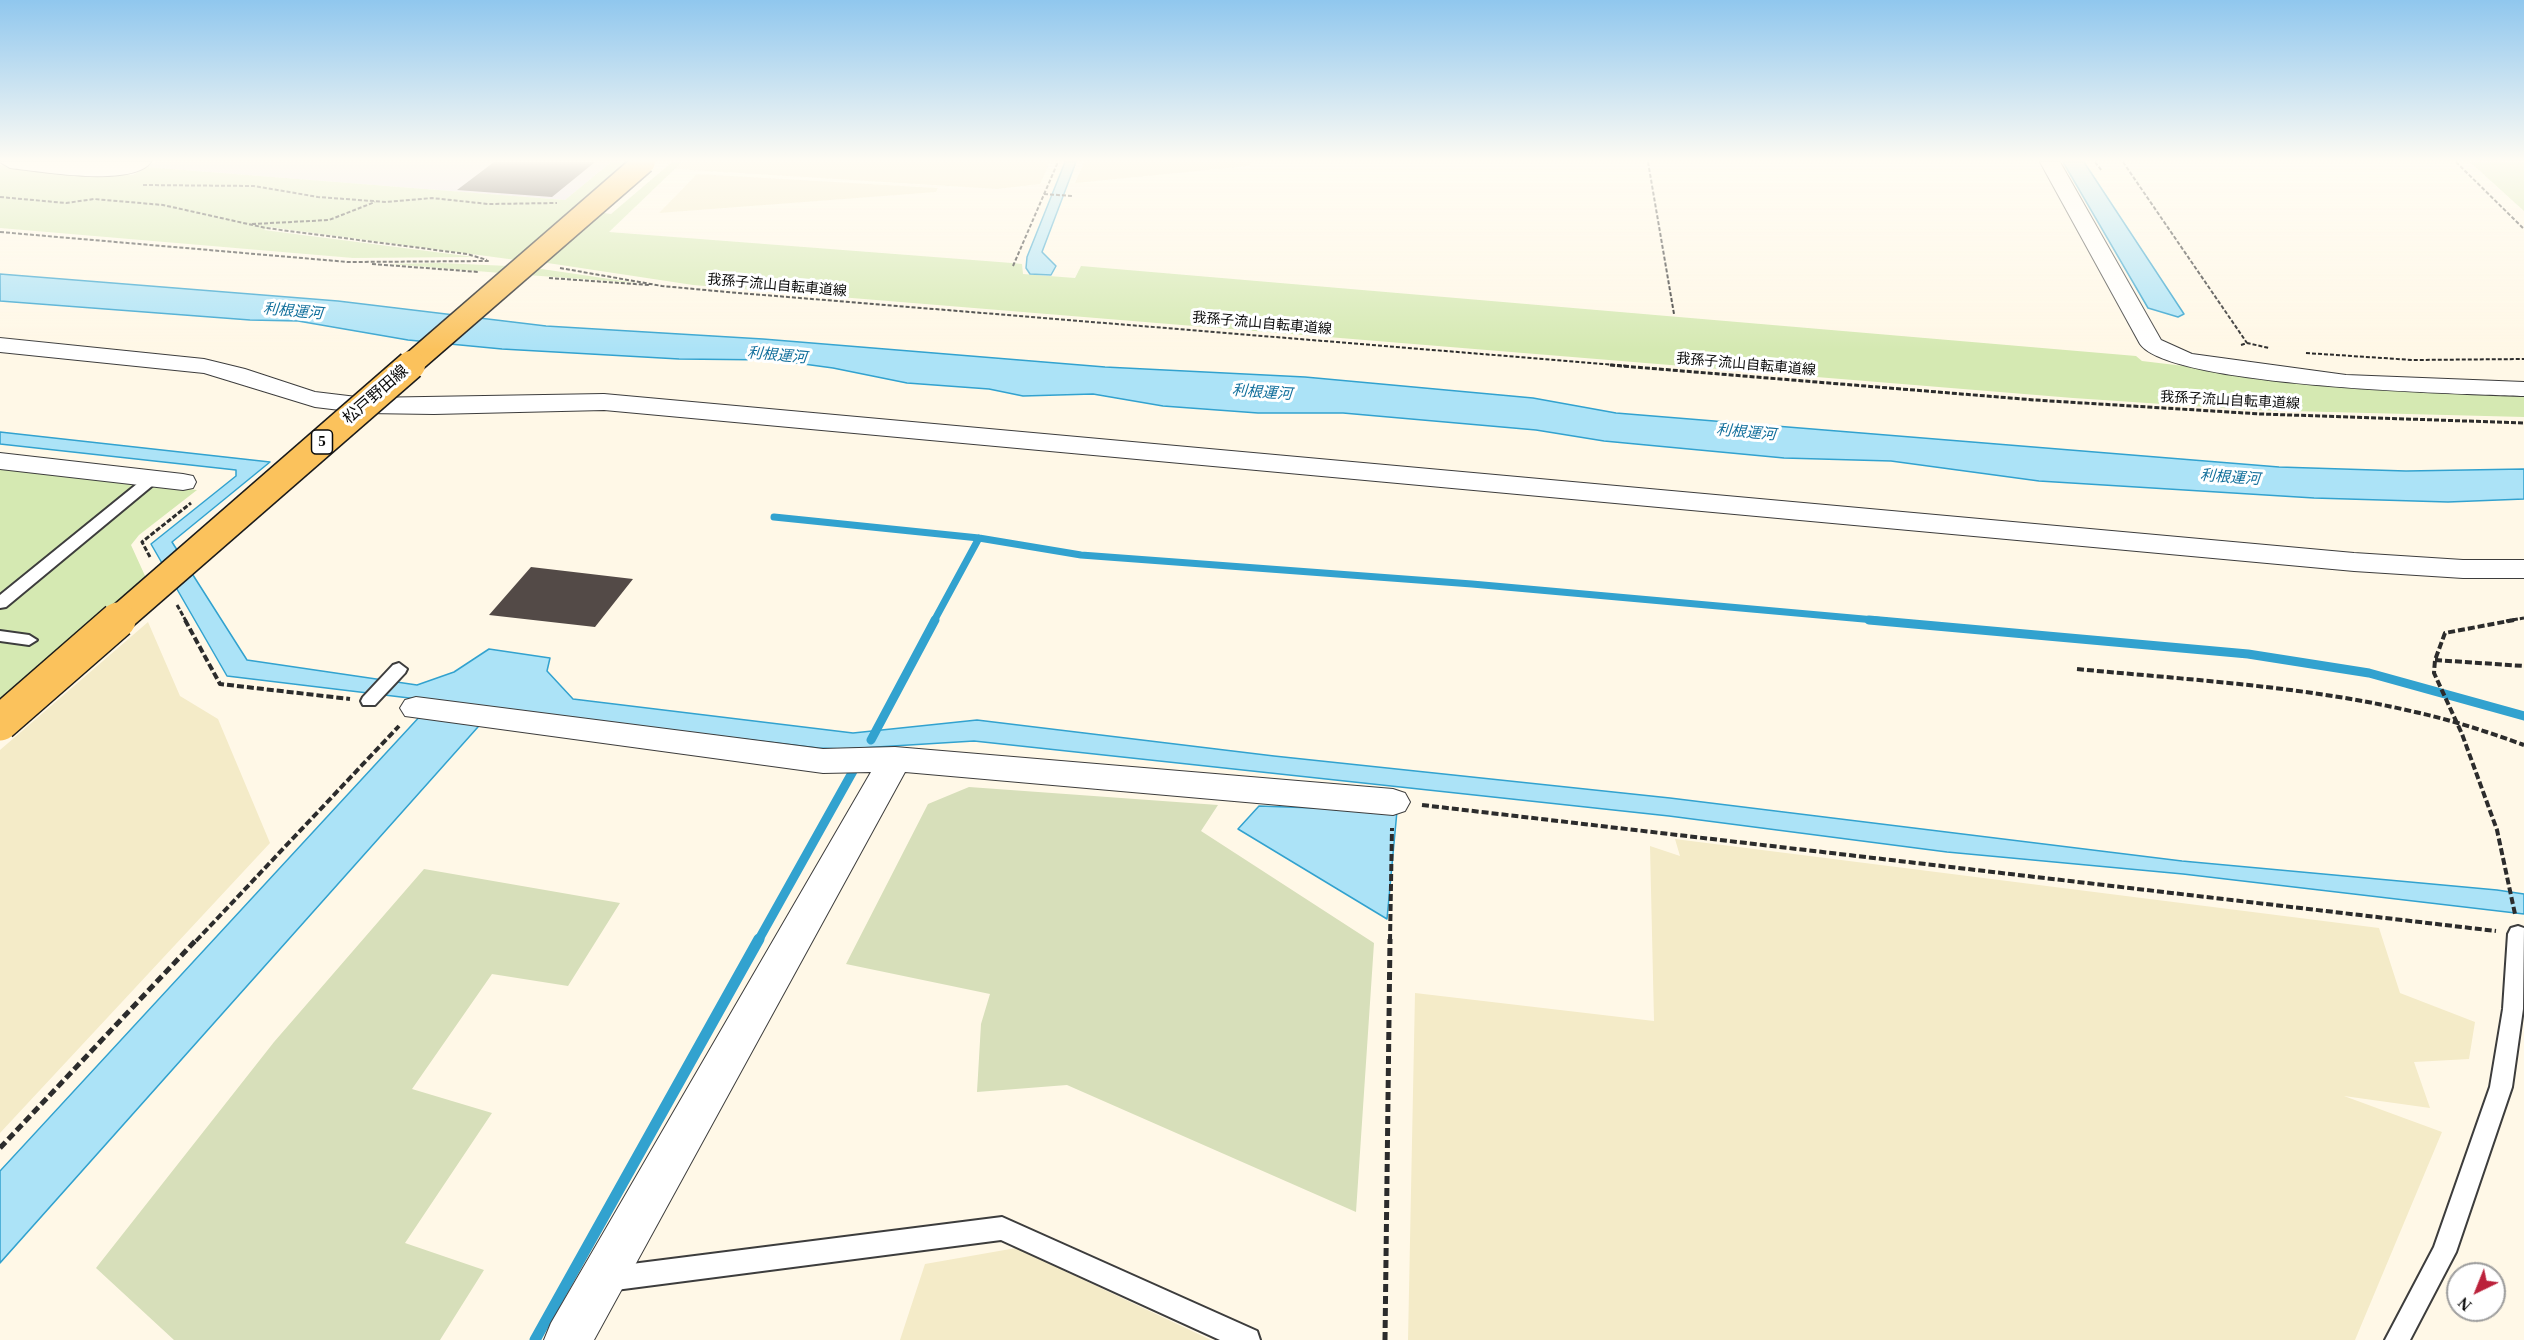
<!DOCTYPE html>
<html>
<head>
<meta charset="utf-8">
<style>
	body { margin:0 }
	#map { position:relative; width:2524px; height:1340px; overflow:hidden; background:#fff8e7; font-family:"Times New Roman",serif }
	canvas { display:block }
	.north { position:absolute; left:2446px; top:1262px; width:60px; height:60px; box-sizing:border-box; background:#fff; border:2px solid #9d9d9d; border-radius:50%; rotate:223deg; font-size:16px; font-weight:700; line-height:24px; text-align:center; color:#0a0a0a }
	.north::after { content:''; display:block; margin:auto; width:21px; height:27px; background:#bb223b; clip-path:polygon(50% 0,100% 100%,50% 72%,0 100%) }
</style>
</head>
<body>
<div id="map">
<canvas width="2524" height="1340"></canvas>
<div class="north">N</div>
</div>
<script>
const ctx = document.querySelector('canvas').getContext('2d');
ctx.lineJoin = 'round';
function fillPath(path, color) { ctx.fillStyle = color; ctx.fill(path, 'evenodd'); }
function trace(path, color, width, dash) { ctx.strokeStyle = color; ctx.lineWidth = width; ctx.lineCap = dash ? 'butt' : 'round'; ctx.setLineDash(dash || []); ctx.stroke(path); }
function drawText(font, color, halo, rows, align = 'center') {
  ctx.font = font + ' "Times New Roman","Noto Sans JP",serif'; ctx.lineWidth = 6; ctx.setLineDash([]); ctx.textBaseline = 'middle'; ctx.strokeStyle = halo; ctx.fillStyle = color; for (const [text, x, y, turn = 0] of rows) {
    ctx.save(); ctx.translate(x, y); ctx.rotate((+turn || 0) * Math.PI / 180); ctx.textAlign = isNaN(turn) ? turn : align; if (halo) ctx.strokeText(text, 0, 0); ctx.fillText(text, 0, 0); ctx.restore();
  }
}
fillPath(new Path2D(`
	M 155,162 L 611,162 L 565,200 L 146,167 Z`), '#e7deea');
fillPath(new Path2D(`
	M 682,162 L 1050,162 L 1040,184 L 997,189 L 675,169 Z
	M 1084,162 L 1252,162 L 1249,166 L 1075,183 Z
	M 697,174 L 938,188 L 936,192 L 659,213 Z
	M 148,622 L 180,696 L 218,719 L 270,843 L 0,1133 L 0,750 Z
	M 1675,839 L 2379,928 L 2400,993 L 2475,1022 L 2469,1059 L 2414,1062 L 2430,1108 L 2344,1096 L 2442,1132 L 2355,1340 L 1408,1340 L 1415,993 L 1654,1021 L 1650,846 L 1680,856 Z
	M 1016,1248 L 1211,1340 L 900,1340 L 925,1264 Z`), '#f4ebc8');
fillPath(new Path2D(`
	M 611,162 L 630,162 L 516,260 L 269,227 L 264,230 L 474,257 L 353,258 L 0,228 L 0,165 L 133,175 L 146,167 L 565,200 Z
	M 672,162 L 682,162 L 609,232 L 1012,263 L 1022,264 L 1023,274 L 1075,278 L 1081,266 L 2136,356 L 2142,361 L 2284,378 L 2524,393 L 2524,417 L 2252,410 L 2073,398 L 693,285 L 541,262 L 598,212 L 611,214 Z
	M 2470,162 L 2524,162 L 2524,211 Z
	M 440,263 L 509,266 L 501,273 L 389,264 Z
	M 535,268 L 637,283 L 527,275 Z
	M 0,467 L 197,490 L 139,535 L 131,545 L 146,578 L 0,703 Z`), '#d5e9b2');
fillPath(new Path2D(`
	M 969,787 L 1218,805 L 1201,831 L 1374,943 L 1356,1212 L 1067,1085 L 977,1092 L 981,1024 L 990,994 L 846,964 L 928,804 Z
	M 424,869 L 620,903 L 568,986 L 492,974 L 412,1089 L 492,1113 L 405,1243 L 484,1270 L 440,1340 L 174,1340 L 96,1268 L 274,1042 Z`), '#d7dfba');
const water = new Path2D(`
	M 1065,162 L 1076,162 L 1042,252 L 1056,266 L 1051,275 L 1030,274 L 1026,268 L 1027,257 Z
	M 2063,162 L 2084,162 L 2184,314 L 2178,317 L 2148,308 Z
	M 0,274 L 338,301 L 546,326 L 763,339 L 1105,367 L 1305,377 L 1533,398 L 1616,413 L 2279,467 L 2406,471 L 2524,469 L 2524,499 L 2448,502 L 2314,498 L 2039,481 L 1891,461 L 1784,458 L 1604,441 L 1536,430 L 1343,413 L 1258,413 L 1163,406 L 1093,394 L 1023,396 L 989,389 L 907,383 L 833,368 L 774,360 L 679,359 L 502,349 L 408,340 L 298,321 L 250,320 L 0,301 Z
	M 0,432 L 270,462 L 172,542 L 247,660 L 417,685 L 454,672 L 489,649 L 550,658 L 547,671 L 573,699 L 853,733 L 977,720 L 1274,756 L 1670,798 L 2182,861 L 2497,890 L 2524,894 L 2524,914 L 2183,874 L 1947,852 L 1669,816 L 974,741 L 844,749 L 818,748 L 494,709 L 0,1263 L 0,1171 L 434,701 L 227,676 L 151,544 L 236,476 L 236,470 L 0,444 Z
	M 1259,806 L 1397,811 L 1387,919 L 1238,829 Z`);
fillPath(water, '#ace3f7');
trace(water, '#32a2cf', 1.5);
trace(new Path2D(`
	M 774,517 L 979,538 L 1081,555 L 1472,584 L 1886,621
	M 934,621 L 979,538`), '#32a2cf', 7);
trace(new Path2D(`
	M 1869,620 L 2248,654 L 2369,673 L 2524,716
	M 871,740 L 935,620
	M 758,941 L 857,764`), '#32a2cf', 9);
trace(new Path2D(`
	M 535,1340 L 759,939`), '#32a2cf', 11);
fillPath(new Path2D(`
	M 494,162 L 595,162 L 552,197 L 457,190 Z
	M 531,567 L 633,579 L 595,627 L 489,615 Z`), '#534a47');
const lane = new Path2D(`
	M 153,474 L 160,478 L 158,481 L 6,607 L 0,608 L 0,595 L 148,475 Z
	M 0,631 L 29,635 L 37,640 L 29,645 L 0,641 Z
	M 399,663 L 407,669 L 405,673 L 375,705 L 363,705 L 361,701 L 363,697 L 393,665 Z
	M 2518,926 L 2524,928 L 2523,1009 L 2512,1087 L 2456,1252 L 2410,1340 L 2385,1340 L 2434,1247 L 2490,1087 L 2503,1009 L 2508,934 L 2511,928 Z
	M 1002,1217 L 1257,1331 L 1260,1340 L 1220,1340 L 1001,1240 L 608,1291 L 599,1288 L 596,1279 L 599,1270 L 608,1267 Z`);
const street = new Path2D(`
	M 0,162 L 151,162 C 133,188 38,171 10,168 Z
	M 2040,162 L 2060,162 L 2161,340 L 2192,354 L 2346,375 L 2524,382 L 2524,396 C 2462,394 2170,387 2140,344 Z
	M 0,338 L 204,359 L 245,369 L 315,392 L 365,398 L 604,394 L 2354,553 L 2463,560 L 2524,560 L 2524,578 L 2463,578 L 2354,571 L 604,410 L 434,414 L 365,413 L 315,407 L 204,373 L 0,352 Z
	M 0,453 L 183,474 L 193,476 L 196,482 L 193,488 L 183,490 L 0,469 Z
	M 416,697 L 823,749 L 895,747 L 1393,789 L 1405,793 L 1410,802 L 1405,811 L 1393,815 L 905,772 L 594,1340 L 544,1340 L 551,1323 L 871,772 L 823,773 L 405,716 L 400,708 L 405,700 Z`);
trace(lane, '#3d3d3d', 4);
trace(street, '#3d3d3d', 2);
trace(new Path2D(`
	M 1648,162 L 1674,314
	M 2095,162 L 2102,171
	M 2123,162 L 2247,343
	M 2456,162 L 2524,229
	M 143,185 L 254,186 L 318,197 L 386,202 L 432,198 L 488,204 L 557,203
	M 1044,194 L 1072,196
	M 0,197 L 66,203 L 94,199 L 163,205 L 266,228 L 467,254 L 487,260
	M 252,224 L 329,220 L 375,202
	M 0,232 L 348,262 L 490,261
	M 372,264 L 479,272
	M 1013,266 L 1058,162
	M 560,268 L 662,286 L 727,292 L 1628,366
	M 549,278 L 649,285
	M 2241,345 L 2247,343 L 2269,348
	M 2306,353 L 2413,360 L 2524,359`), '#2c2c2c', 2, [4, 2]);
trace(new Path2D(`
	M 1610,365 L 2035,400 L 2261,414 L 2524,423
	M 150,557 L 142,542 L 191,503
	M 177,605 L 186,621
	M 2506,621 L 2524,618`), '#2c2c2c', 3, [5, 2]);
trace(new Path2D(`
	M 185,620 L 220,684 L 350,699
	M 2514,620 L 2445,633 L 2435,660 L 2434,673 L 2462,734 L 2497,830 L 2515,914
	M 2435,660 L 2524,666
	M 2077,669 C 2190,680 2305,686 2415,712 C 2452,720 2488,732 2524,745
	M 1422,805 L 2496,931
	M 196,941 L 399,726
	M 1390,941 L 1392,828`), '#2c2c2c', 4, [7, 3]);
trace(new Path2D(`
	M 0,1148 L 197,939
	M 1385,1340 L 1390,939`), '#2c2c2c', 5, [8, 4]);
fillPath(lane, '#fff');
fillPath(street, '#fff');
const primaryBridgeFar2 = new Path2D(`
	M 409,366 L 644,162`);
const primaryBridgeFar1 = new Path2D(`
	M 117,621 L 411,365`);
const primaryBridge = new Path2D(`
	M 0,723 L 118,620`);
trace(primaryBridgeFar2, '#1b1b1b', 25, []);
trace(primaryBridgeFar1, '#1b1b1b', 31, []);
trace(primaryBridge, '#1b1b1b', 38, []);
trace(primaryBridgeFar2, '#fbc25c', 22);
trace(primaryBridgeFar1, '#fbc25c', 28);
trace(primaryBridge, '#fbc25c', 35);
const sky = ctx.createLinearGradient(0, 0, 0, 350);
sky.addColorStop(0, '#90c7ee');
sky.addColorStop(0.46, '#fffcf4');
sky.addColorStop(1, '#fffcf400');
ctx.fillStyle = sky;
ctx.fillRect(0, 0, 2524, 350);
drawText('14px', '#0a0a0a', '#fff', [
	["我孫子流山自転車道線",777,286,5],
	["我孫子流山自転車道線",1262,324,5],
	["我孫子流山自転車道線",1746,365,5],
	["我孫子流山自転車道線",2230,401,3]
]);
drawText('italic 15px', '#13709c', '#fff', [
	["利根運河",293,312,5],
	["利根運河",777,356,5],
	["利根運河",1262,393,4],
	["利根運河",1746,433,5],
	["利根運河",2230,478,4]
]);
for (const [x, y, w] of [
	[322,442,21]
]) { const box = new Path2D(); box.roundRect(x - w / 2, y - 12, w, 24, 4.5); ctx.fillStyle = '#fff'; ctx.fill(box); trace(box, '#0a0a0a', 1.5); }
drawText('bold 15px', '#0a0a0a', null, [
	["5",322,442]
]);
drawText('16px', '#0a0a0a', '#fff', [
	["松戸野田線",376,395,-41]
]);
</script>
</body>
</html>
